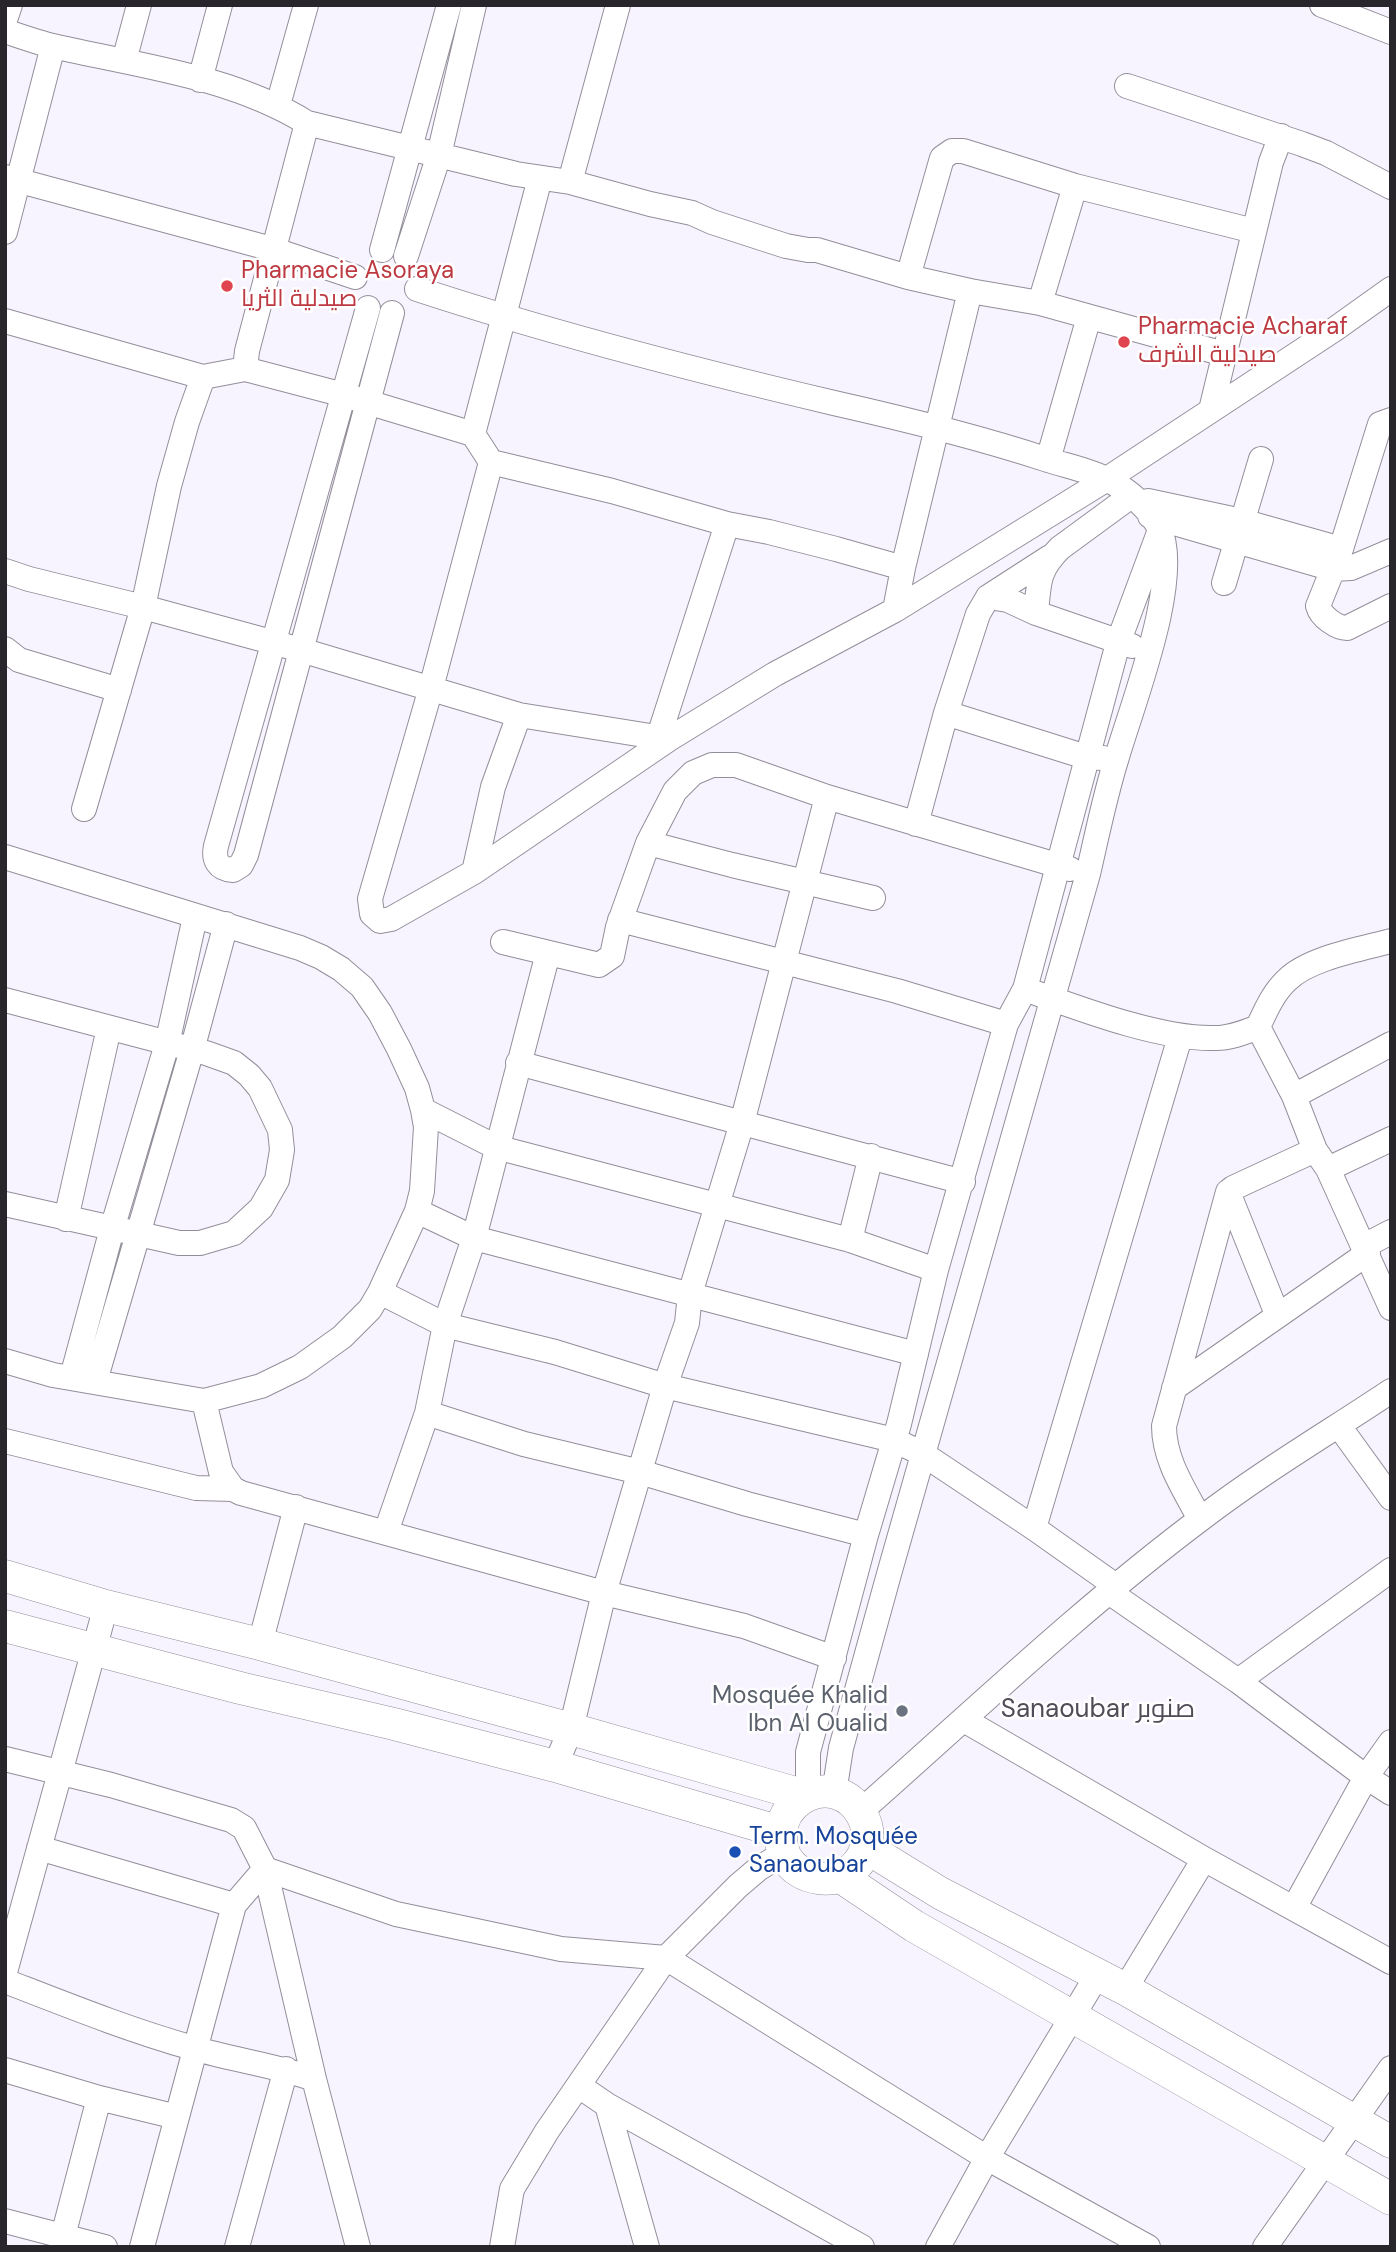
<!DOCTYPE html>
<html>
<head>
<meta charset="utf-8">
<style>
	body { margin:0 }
	#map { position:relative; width:1396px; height:2252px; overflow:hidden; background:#f8f4ff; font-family:"DM Sans",sans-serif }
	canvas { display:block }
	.frame { position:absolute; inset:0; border:7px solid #28262b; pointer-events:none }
</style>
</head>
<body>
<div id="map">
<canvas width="1396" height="2252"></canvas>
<div class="frame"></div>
</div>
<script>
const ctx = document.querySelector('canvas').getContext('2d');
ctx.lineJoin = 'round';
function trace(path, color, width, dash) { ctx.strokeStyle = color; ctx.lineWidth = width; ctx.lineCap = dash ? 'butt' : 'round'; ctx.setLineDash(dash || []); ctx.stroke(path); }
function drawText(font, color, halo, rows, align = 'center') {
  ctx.font = font + ' "DM Sans",Cairo,sans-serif'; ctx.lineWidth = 5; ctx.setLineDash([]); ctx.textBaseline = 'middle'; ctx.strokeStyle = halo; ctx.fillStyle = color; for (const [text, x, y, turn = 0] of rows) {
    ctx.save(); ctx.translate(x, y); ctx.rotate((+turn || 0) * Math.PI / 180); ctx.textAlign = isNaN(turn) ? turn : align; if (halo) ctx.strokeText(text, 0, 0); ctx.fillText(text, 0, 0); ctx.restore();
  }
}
const minor = new Path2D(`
	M 1322,5 L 1391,32
	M 5,20 L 10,5
	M 5,31 C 22,37 39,43 57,47 C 141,66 233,77 307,123 L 516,174 L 570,182 L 650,204 L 692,213 L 712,222 L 786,246 L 808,250 L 817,250 L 908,277 L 970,291 L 1040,303 L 1224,354
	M 124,61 L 139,5
	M 200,80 L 220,5
	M 1127,86 L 1302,144 L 1326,153 L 1391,187
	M 278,105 L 306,5
	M 5,177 L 272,249 L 355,277
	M 570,182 L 618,5
	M 5,232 L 53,46
	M 382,250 L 449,5
	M 406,256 L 439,155 L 474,5
	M 908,277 L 942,158 L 952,151 L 963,151 L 1075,186 L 1254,231
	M 417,289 C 554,334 694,370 834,403 C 905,419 975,436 1045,459 C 1066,466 1090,470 1110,481 C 1128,490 1151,510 1159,528 C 1183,577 1132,705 1117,757 C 1105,795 1097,835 1088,874 L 889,1574 L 841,1748 L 834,1793
	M 1040,303 L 1075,186
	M 368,308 L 216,846 C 213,860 218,869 233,870 L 241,865 L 246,855 L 392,313
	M 5,321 L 203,377
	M 245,369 L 344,395 L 473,434 L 491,462 L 612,491 L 727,524 L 769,532 L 836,549 L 903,568
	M 1211,410 L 1271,162 L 1281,136
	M 1391,420 L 1380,424 L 1341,549 L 1318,606 C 1321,617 1337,628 1347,628 L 1391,606
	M 473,434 L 540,178
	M 1048,460 L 1089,317
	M 491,462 L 431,688 L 370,899 L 372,914 L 380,921 L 391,919 L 474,872 L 669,739 L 775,674 L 895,610 L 1107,479 L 1335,329 L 1391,289
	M 1148,501 L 1242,521 L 1341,549
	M 1150,516 L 1333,569 L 1351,568 L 1391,551
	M 5,571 L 29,579 L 143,607 L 301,650 L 519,715 L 669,739
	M 1224,583 L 1261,459
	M 988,597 L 1008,600 L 1036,613 L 1132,646
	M 895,610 L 903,568 L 970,291
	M 1036,613 C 1039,583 1037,571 1060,548 L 1131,496
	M 5,649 L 19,660 L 119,690
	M 946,713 L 1086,757 L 1103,758
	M 659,736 L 727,524
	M 84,809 L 143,607 L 169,486 L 187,422 L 203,377 L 245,369 L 247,351 L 307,123
	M 916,824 L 946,713 L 978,614 L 988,597 L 1050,557
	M 648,843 L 732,865 L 873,898
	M 5,857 L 300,948 L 321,957 L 341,969 L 362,987 L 380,1013 L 399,1049 L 417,1088 L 423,1110 L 426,1127 L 422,1191 L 417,1211 L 380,1292 L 370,1309 L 342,1337 L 300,1367 L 261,1386 L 204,1401 L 53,1375 L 5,1361
	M 474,872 L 493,787 L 519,715
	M 620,920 L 897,991 L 1006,1024
	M 503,942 L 599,965 L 612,956 L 618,927 L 648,843 L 675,791 L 693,773 L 712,765 L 736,765 L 827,797 L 1070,869
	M 1036,993 C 1086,1011 1164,1040 1216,1038 C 1231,1038 1245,1032 1258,1027 C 1266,1010 1273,993 1287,980 C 1309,958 1361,949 1391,941
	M 5,1000 L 206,1053 L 234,1063 L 249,1075 L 260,1088 L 280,1130 L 282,1150 L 277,1180 L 261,1208 L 234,1233 L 200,1243 L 179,1243 L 5,1204
	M 1258,1027 L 1294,1096 L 1315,1150 L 1328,1169 L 1391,1308
	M 518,1063 L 963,1182
	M 1294,1096 L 1391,1044
	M 423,1110 L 496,1147 L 850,1240 L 936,1270
	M 1328,1169 L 1391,1139
	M 1228,1192 L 1277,1314
	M 417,1211 L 474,1238 L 916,1354
	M 66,1219 L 109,1028
	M 850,1240 L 871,1156
	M 1364,1246 L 1391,1232
	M 380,1292 L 445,1325 L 555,1352 L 665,1386 L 894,1440 L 923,1454 L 1034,1528 L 1116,1586
	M 72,1377 L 112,1229 L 167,1044 L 195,917
	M 95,1381 L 192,1050 L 226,924
	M 1174,1388 L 1368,1253
	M 204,1401 L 221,1472 L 233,1489 L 241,1493 L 604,1593 L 744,1626 L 834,1658
	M 427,1413 L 524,1444 L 640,1472 L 747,1504 L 866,1535
	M 1339,1426 L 1391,1498
	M 5,1441 L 196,1488 L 233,1489
	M 1200,1519 C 1184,1489 1164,1460 1164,1426 L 1228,1192 L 1233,1188 L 1315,1150
	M 1034,1528 L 1180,1037
	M 386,1532 L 427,1413 L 445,1325 L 474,1238 L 548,953
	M 1109,1592 L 1238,1681 L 1366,1777 L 1391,1793
	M 260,1644 L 296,1507
	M 1238,1681 L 1391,1570
	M 964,1720 L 1204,1859 L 1391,1962
	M 5,1759 L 111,1785 L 231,1820 L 244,1828 L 265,1869 L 314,2079 L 358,2247
	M 555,1766 L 571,1729 L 604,1593 L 665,1386 L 687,1323 L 690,1294 L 742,1123 L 827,797
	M 813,1793 L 808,1778 L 808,1752 L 866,1535 L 899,1424 L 936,1270 L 1006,1024 L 1025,989 L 1118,643 L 1160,530
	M 861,1811 C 973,1712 1082,1608 1202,1518 C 1262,1472 1328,1433 1391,1391
	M 39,1848 L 234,1905
	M 1294,1908 L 1366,1777 L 1391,1742
	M 5,1972 L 106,1606
	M 5,1981 C 67,2005 129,2030 193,2048 C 233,2060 274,2065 314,2079
	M 1125,1989 L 1204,1859
	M 5,2070 L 99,2098 L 177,2117
	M 579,2086 L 607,2105 L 862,2247
	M 607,2105 L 647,2247
	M 5,2221 L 105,2247
	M 63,2236 L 99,2098
	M 142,2247 L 234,1905 L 265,1869 L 396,1914 L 561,1949 L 666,1958 L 987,2158 L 1148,2247
	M 237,2247 L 286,2069
	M 502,2247 L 512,2189 L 547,2131 L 666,1958 L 738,1886 L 758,1869 L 784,1853
	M 938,2247 L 987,2158 L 1098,1974
	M 1265,2247 L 1391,2068`);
const major = new Path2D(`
	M 5,1576 L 106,1606 L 260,1644 L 571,1729 L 806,1796
	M 5,1626 L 240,1688 L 394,1724 L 555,1766 L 781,1832
	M 867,1848 L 940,1893 L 1125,1989 L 1391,2142
	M 841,1877 C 899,1845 851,1767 801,1799 C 789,1807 781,1820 781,1835 C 780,1869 811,1884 841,1877 L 914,1926 L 1391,2199`);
trace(minor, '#938e9a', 26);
trace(major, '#938e9a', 33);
trace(minor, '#fff', 24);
trace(major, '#fff', 32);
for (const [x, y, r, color] of [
	[227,286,7,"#e0444e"],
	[1124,342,7,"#e0444e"],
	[902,1711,7,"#6b7280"],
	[735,1852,7,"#1a4fb4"]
]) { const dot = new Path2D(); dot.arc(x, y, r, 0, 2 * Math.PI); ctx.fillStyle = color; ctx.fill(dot); trace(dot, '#fff', 2.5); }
drawText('24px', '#be3a42', '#fff', [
	["Pharmacie Asoraya",241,272],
	["صيدلية الثريا",241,300],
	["Pharmacie Acharaf",1138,328],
	["صيدلية الشرف",1138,356]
], 'left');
drawText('24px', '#5b616d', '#fff', [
	["Mosquée Khalid",888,1697],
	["Ibn Al Oualid",888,1725]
], 'right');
drawText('24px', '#164399', '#fff', [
	["Term. Mosquée",749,1838],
	["Sanaoubar",749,1866]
], 'left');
drawText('26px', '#514c57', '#fff', [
	["Sanaoubar صنوبر",1098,1710]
]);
</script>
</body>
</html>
